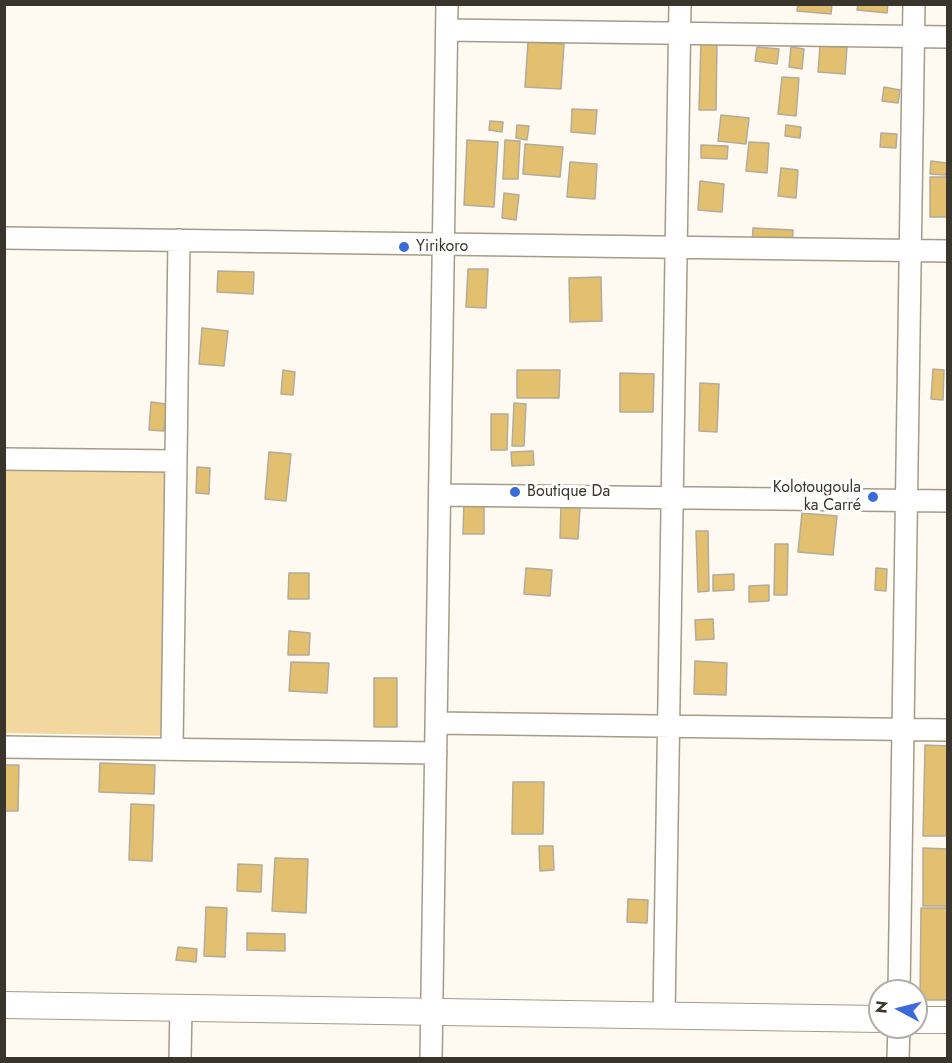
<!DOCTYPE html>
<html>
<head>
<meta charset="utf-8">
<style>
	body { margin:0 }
	#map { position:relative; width:952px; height:1063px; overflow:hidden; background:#fefaf1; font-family:Jost,sans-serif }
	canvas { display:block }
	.frame { position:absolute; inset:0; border:6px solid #39352d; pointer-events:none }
	.north { position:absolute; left:868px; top:979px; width:60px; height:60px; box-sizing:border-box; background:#fff; border:2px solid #b0aeab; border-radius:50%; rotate:277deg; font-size:16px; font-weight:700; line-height:24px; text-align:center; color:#39352d }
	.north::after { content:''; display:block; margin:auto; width:21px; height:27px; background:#3c6adb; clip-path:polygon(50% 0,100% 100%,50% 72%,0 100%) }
</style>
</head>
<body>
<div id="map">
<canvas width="952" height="1063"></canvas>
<div class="frame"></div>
<div class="north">N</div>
</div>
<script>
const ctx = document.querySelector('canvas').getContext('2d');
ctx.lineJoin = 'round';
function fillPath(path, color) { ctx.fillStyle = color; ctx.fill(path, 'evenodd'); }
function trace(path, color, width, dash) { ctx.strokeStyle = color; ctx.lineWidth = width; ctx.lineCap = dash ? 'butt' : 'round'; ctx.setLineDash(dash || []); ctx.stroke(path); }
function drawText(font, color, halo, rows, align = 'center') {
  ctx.font = font + ' Jost,sans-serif'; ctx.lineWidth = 6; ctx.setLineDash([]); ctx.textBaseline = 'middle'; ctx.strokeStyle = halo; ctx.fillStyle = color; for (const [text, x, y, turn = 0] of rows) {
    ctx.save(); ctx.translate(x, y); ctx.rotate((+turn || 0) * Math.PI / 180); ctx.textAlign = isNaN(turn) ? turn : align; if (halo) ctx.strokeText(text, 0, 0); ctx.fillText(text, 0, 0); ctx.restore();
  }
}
fillPath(new Path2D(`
	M 5,467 L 174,470 L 168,736 L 5,733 Z`), '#f2d89e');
const building = new Path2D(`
	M 798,4 L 832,4 L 831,14 L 797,11 Z
	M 858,4 L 888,4 L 887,13 L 857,10 Z
	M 528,42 L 564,44 L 561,89 L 525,87 Z
	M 701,42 L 717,42 L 716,110 L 699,110 Z
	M 820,46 L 847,47 L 845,74 L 818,72 Z
	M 757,47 L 779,49 L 777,64 L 755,61 Z
	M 791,47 L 804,49 L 802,69 L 789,67 Z
	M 782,77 L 799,78 L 796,116 L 778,114 Z
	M 884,87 L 900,90 L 898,103 L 882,101 Z
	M 572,109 L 597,110 L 595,134 L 571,132 Z
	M 721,115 L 749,118 L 746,144 L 718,141 Z
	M 490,121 L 503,122 L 502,132 L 489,130 Z
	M 517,125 L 529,126 L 527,140 L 516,138 Z
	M 786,125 L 801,127 L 800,138 L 785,136 Z
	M 881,133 L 897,134 L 896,148 L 880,147 Z
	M 467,140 L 498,142 L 494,207 L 464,205 Z
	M 505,140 L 520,141 L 518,179 L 503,179 Z
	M 749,142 L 769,143 L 767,173 L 746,171 Z
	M 525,144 L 563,147 L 560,177 L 523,174 Z
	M 701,145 L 728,146 L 727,159 L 701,158 Z
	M 931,161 L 947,163 L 946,175 L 930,174 Z
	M 570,162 L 597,164 L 595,199 L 567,197 Z
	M 781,168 L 798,170 L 796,198 L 778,196 Z
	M 930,177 L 948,177 L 948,217 L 930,217 Z
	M 700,181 L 724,184 L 722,212 L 698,210 Z
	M 504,193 L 519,195 L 516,220 L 502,218 Z
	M 753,228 L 793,230 L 792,248 L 752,247 Z
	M 468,269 L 488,269 L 486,308 L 466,307 Z
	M 218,271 L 254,272 L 253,294 L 217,292 Z
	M 601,277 L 602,321 L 570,322 L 569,278 Z
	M 202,328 L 228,331 L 224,366 L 199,364 Z
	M 933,369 L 944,370 L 943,400 L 931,399 Z
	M 283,370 L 295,372 L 293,395 L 281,394 Z
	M 517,370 L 560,370 L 559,398 L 517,398 Z
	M 620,373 L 654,374 L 653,412 L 620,412 Z
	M 700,383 L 719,384 L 717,432 L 699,431 Z
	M 151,402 L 167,404 L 164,431 L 149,430 Z
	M 514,403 L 526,404 L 524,446 L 512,446 Z
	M 491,414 L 508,414 L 507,450 L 491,450 Z
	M 533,451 L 534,465 L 512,466 L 511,452 Z
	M 269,452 L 291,454 L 286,501 L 265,499 Z
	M 197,467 L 210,468 L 209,494 L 196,493 Z
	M 464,500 L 484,500 L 484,534 L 463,534 Z
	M 561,506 L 580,507 L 578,539 L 560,538 Z
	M 802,513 L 837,516 L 833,555 L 798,552 Z
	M 696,531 L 708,531 L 709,591 L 698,592 Z
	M 775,544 L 788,544 L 787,595 L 774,595 Z
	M 526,568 L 552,570 L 550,596 L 524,594 Z
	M 876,568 L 887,569 L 886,591 L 875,590 Z
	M 289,573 L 309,573 L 309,599 L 288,599 Z
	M 734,574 L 734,590 L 713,591 L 713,575 Z
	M 769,585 L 769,601 L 749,602 L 749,586 Z
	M 713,619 L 714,639 L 696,640 L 695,620 Z
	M 289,631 L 310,633 L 309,655 L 288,655 Z
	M 695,661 L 727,663 L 726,695 L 694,694 Z
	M 291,662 L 329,663 L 327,693 L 289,691 Z
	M 374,678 L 397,678 L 397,727 L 374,727 Z
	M 925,745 L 948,746 L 948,836 L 923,836 Z
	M 100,763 L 155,765 L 154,794 L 99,792 Z
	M 4,765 L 19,765 L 18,811 L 4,811 Z
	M 513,782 L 544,782 L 543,834 L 512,834 Z
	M 131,804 L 154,805 L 152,861 L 129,860 Z
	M 539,846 L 553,846 L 554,870 L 540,871 Z
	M 923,848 L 948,849 L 948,906 L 923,906 Z
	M 275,858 L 308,859 L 306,913 L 272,911 Z
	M 238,864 L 262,865 L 261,892 L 237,891 Z
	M 628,899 L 648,900 L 647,923 L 627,922 Z
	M 206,907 L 227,908 L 225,957 L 204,956 Z
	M 921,908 L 948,908 L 948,1000 L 920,1000 Z
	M 247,933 L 285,934 L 285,951 L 247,950 Z
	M 178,947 L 197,949 L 196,962 L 176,960 Z`);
fillPath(building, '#e2c06f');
trace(building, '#b4ab98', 1.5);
const minor = new Path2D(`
	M 447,30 L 948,37
	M 4,238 L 948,251
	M 4,459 L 176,461
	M 440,495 L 948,501
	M 436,723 L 948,730
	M 4,747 L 436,753
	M 172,749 L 179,240
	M 899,991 L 914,4
	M 664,1015 L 680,4
	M 180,1058 L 181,1007
	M 431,1058 L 447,4
	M 898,1058 L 899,1027`);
const tertiary = new Path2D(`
	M 4,1005 L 880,1019
	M 916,1020 L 948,1020`);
trace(minor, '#a49c88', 24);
trace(tertiary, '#a49c88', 28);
trace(minor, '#fff', 21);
trace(tertiary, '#fff', 26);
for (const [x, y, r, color] of [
	[404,247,6,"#3c6adb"],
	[515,492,6,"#3c6adb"],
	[873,497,6,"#3c6adb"]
]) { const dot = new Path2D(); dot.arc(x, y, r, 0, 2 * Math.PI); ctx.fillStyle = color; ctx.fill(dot); trace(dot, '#fff', 2); }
drawText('16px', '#39352d', '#fff', [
	["Yirikoro",416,247],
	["Kolotougoula",861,488,"right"],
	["ka Carré",861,506,"right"],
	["Boutique Da",527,492]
], 'left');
</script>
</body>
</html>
